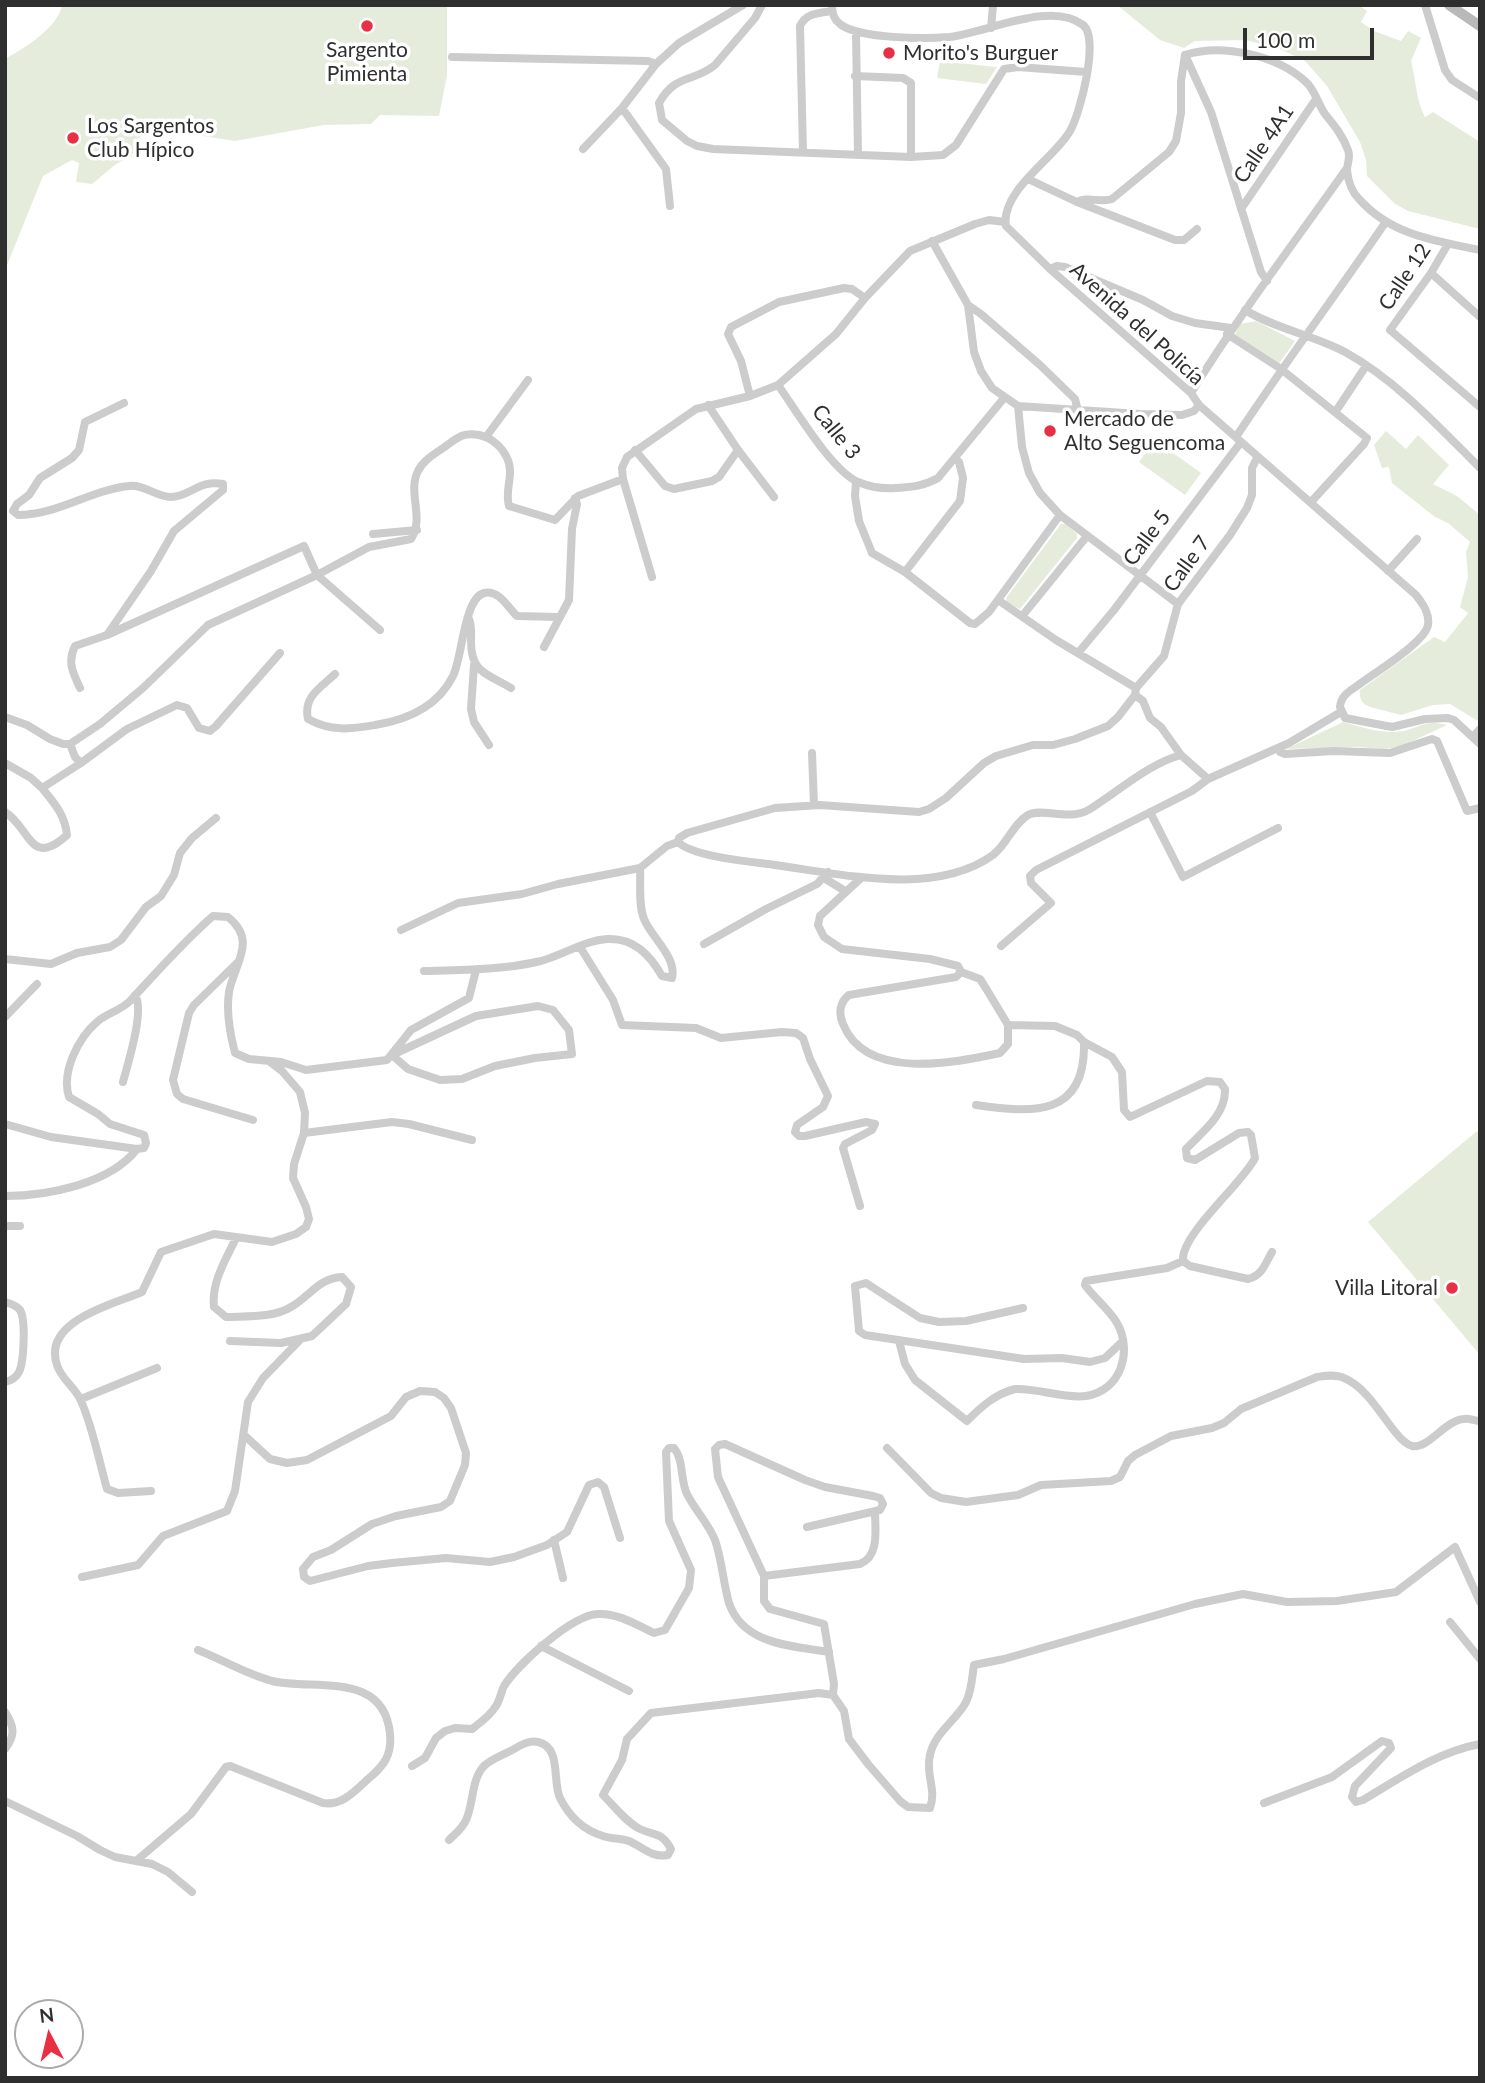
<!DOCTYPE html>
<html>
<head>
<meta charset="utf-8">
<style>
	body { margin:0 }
	#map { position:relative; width:1485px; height:2083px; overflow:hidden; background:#fff; font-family:Lato,sans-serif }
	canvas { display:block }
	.frame { position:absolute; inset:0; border:7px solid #2f2f2f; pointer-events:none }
	.north { position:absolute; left:14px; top:1999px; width:70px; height:70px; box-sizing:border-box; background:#fff; border:2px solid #acacac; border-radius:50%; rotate:353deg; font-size:19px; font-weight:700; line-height:28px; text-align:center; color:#2f2f2f }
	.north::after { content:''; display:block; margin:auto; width:24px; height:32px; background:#e82f44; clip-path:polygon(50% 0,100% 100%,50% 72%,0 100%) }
	.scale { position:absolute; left:1243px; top:28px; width:131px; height:32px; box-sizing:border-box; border:4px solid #2f2f2f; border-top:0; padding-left:9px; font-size:21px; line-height:24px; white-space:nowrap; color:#2f2f2f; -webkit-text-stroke:5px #fff; paint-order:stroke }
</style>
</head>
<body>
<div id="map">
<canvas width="1485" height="2083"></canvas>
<div class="frame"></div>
<div class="north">N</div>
<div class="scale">100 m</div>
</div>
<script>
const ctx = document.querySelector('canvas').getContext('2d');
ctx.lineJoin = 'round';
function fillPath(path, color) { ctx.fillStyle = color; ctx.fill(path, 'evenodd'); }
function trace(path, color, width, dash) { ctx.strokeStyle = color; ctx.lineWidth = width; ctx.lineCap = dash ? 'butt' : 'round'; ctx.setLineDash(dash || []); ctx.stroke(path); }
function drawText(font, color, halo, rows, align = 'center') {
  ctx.font = font + ' Lato,sans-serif'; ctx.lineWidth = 7; ctx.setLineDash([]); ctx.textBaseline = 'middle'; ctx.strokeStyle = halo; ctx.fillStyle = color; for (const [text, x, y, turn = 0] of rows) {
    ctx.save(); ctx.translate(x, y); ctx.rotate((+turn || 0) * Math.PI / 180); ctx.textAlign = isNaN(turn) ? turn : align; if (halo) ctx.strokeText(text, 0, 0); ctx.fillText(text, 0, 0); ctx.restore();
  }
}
fillPath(new Path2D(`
	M 62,5 L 447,5 L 447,75 L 439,116 L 380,115 L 371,124 L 324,125 L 235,141 L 171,131 L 163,122 L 151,124 L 141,136 L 131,157 L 116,164 L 92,184 L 76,182 L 79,163 L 72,160 L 43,176 L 5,270 L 5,59 C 24,48 58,28 62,5 Z
	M 1117,5 L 1358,5 L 1367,11 L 1361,22 L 1374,31 L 1401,41 L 1408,31 L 1421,38 L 1411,61 C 1416,79 1416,101 1425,117 L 1433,112 L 1480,142 L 1480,229 L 1408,211 L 1395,204 L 1367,176 L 1366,160 L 1360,142 L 1327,86 L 1305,61 L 1278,48 L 1245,40 L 1195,41 L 1184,48 L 1160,40 Z
	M 940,61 L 997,67 L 986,84 L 937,78 Z
	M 1070,276 L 1125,304 L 1115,317 Z
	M 1256,321 L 1295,341 L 1278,365 L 1235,335 L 1240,324 Z
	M 1386,431 L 1406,449 L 1418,435 L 1449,465 L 1433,484 L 1457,496 L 1480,515 L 1478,721 L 1450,704 L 1433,705 L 1401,715 L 1370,707 C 1362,704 1359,699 1360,690 L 1434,637 L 1445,642 L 1468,613 L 1460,607 L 1468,577 L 1466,552 L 1470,542 L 1448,523 L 1435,517 L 1392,483 L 1389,467 L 1382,468 L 1374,445 Z
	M 1155,440 L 1201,473 L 1185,495 L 1139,462 Z
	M 1061,524 L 1066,524 L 1077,534 L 1077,538 L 1020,609 L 1007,603 L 1006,598 Z
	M 1343,722 C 1362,727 1384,735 1404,731 C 1424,726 1424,720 1447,725 L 1400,747 L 1383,749 L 1357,747 L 1286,749 Z
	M 1477,1131 L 1480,1135 L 1480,1355 L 1368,1222 Z`), '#e6ecdc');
trace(new Path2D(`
	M 762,5 L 755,18 L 715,65 C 693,83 676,73 659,103 L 662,120 L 687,141 L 697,146 L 713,149 L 911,157 L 943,155 L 956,145 L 1004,69 L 1018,67 L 1086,72
	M 832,5 C 832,12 834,20 840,24 C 859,39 925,39 949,37 C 986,33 1051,0 1083,25 C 1100,38 1080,114 1070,131 C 1055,158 1000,191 1006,226 L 1050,269 L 1191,393 L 1199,405 L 1416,595 C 1422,603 1430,613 1428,625 C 1425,642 1376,672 1361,683 C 1352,690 1341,694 1340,707 L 1345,718 L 1392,727 L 1425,719 L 1448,718 L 1454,720 L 1480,744
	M 1425,5 L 1445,70 L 1452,80 L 1480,98
	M 991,28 L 993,5
	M 856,32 L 858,155
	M 1185,55 C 1222,43 1277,55 1306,82 C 1315,90 1318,104 1325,114 C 1334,125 1343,136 1348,150 C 1351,158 1347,163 1347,170 C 1348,181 1352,192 1359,199 C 1391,235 1435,241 1480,250
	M 1185,55 L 1211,112 L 1261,272 L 1267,281
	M 452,57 L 648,61 L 656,64
	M 855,76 L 903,78 L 911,83 L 911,157
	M 622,108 L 666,169 L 670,206
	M 583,149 L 622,108 L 656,64 L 679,43 L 743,5
	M 803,152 L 800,26 C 806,13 819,13 832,11
	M 1028,179 L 1077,202 L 1175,240 L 1184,240 L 1197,229
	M 1077,202 C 1086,196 1101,203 1112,199 L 1169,152 L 1176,141 L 1181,113 L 1181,81 L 1185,55
	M 1241,209 L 1316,99
	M 932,241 L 968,305 L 981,314 L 1040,365 L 1075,399 L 1078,411
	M 1448,244 L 1431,273 L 1390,330 L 1480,407
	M 1050,269 L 1057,266 L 1065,267 L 1143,300 L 1172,316 L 1195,323 L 1231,328
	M 1431,273 L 1480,317
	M 968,305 L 974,352 L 981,371 L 992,388 L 1018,406 L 1140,414 L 1182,415 L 1194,411 L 1199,405
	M 1245,310 C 1276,329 1313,335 1345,352 C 1396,380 1439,427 1480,468
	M 1227,334 L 1281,369 L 1367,438 L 1364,444 L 1311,502
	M 778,385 C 796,410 831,470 858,482 C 870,487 883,489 896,488 C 912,487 924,486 938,478 L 1004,398
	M 1191,393 C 1239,315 1294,243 1347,168
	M 750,396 L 741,361 L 728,334 L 731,327 L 779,302 L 844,288 L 852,289 L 865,298
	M 124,403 L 85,422 L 79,450 L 72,458 L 40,478 L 29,495 L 17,504 L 13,511 L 18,515 C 58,515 90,490 129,486 C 143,484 157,497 171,497 C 190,497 199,479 223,484 L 223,490 L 174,531 L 151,571 L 107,635 L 304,546 L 317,575 L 380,630
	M 708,405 L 738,450 L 774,497
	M 1018,406 L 1022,447 L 1029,473 L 1040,493 L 1060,515 L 1178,604
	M 1336,411 L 1366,366
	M 486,437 L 528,380
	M 1236,437 C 1284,364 1336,295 1385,223
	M 635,450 L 665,486 L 674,489 L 712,481 L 719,477 L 738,450
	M 856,482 L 855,496 L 859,521 L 872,553 L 905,572 L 970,623 L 975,624 L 989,612 L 1060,515
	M 373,534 L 417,530
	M 1388,571 L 1417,539
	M 905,572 L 960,501 L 963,478 L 959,462 L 955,458
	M 652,577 L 623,479 L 622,468 L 627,457 L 696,409 L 750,396 L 778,385 L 836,334 L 865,298 L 910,251 L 975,224 L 989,220 L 1005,222
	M 998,600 L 1056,640 L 1136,688
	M 1023,615 L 1087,536
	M 469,619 C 472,626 471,633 471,641 C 471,673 486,673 511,688
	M 544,647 L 569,600 L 572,529 L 577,504 L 575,498
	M 1078,653 L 1114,610 L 1241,442
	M 474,665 L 471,709 L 474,722 L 489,745
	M 335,674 C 320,688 303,697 308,719 C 332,732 350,729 375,725 C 407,720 438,706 453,676 C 462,659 464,598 484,593 C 499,589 508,608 517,616 L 559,617
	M 80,688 C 73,673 67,662 75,646 L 107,635
	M 1135,695 L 1143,701 L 1150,718 L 1161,727 L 1181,755 L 1208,779
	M 5,717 L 27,725 L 50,739 L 63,744 L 70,744 L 100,724 L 143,688 L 208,625 L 317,575 L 369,547 L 411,539 C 425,518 407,492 418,471 C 423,460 436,453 446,446 C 458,437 464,432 479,435 C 492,438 502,447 507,458 C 515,474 504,490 509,506 L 555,520 L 578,496 L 623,479
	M 1473,737 L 1480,729
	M 70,744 L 75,757 L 81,763
	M 1278,748 L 1280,752 L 1285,754 L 1334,751 L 1390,753 L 1432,739 L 1437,741 L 1467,811 L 1480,808
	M 812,753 L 814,805
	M 5,763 L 31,778 L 42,788 L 81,763 L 127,729 L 177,705 L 187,708 L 199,728 L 210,731 L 216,726 L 280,653
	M 5,812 C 30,827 30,869 67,835 C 65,815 55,804 42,788
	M 1150,812 L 1183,877 L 1278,828
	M 678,842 C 693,857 753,862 775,865 C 841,874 935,897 993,855 C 1007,844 1013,824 1028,815 C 1043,807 1070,822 1090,809 C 1119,791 1148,764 1181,755
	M 824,878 L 845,891
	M 861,878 L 820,916 L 818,925 L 824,937 L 842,949 L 930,959 L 958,966 L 961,972 L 956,977 L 849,995 C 840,1002 838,1013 843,1024 C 866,1081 953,1063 1000,1053 L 1008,1044 L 1008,1025 L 987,990 L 980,979 L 961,972
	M 401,930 L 458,903 L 522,894 L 558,884 L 640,868 L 667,846 L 678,842 L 679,838 L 687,833 L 775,808 L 820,805 L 919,812 L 929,809 L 946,798 L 984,763 L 996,756 L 1033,745 L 1053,745 L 1075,739 L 1108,726 L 1118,717 L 1135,695 L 1136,688 L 1164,656 L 1178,604 L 1230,535 L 1247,508 L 1252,495 L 1252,468 L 1257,458
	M 704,944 L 766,909 L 817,884 L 828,872
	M 1001,946 L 1051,903 L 1031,883 L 1030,876 L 1036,870 L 1192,791 L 1208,779 L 1289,743 L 1341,712
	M 580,947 L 613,1000 L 622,1025 L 696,1028 L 721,1038 L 782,1032 L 796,1033 L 803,1038 L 810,1059 L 828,1096 L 823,1107 L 797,1125 L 795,1132 L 799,1136 L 805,1136 L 866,1122 L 875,1124 L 872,1130 L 845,1144 L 843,1148 L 860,1206
	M 5,959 L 51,964 L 77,953 L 110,947 L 121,940 L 146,907 L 161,896 L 174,875 L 180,853 L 192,838 L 216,818
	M 238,962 L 194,1005 L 189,1013 L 173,1080 L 177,1094 L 183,1099 L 253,1120
	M 424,971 C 463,970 503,970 541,961 C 563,955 585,940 608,939 C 634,938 650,955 662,976 L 672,978 C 677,957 651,937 644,919 C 638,904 641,884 640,868
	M 538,1006 L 553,1010 L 569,1030 L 572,1054 L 535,1058 L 495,1066 L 462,1079 L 440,1080 L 408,1069 L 392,1055 L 476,1016 Z
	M 5,1017 L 37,984
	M 1008,1025 L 1055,1026 L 1077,1035 L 1084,1042 L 1112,1057 L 1122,1072 L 1124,1110 L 1130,1117 L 1207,1081 L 1220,1082 L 1225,1089 C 1226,1115 1202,1132 1186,1149 L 1187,1158 L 1195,1160 L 1239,1133 L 1248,1132 L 1251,1135 L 1255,1158 C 1243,1183 1180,1235 1183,1261 L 1190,1266 L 1248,1279 C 1262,1276 1265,1264 1272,1252
	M 123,1082 C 128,1063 145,1010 135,995
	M 976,1105 C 1032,1113 1086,1118 1084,1042
	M 5,1124 L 51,1137 L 137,1149 L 144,1148 L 146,1143 L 144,1135 L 110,1124 L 98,1114 L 69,1097 C 61,1072 78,1038 98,1021 C 108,1013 121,1010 130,1001 C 157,972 183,942 213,916 L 228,917 C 258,941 234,964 229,992 C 226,1012 230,1034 235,1053 L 249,1059 L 281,1062 L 306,1070 L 387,1060 L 411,1030 L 469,998 L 476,970
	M 304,1133 L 392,1122 L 409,1124 L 472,1140
	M 5,1196 C 47,1196 110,1184 137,1149
	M 5,1226 L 20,1226
	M 5,1302 C 11,1304 16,1305 20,1310 C 26,1319 24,1362 19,1372 C 16,1378 10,1381 5,1382
	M 1023,1308 L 966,1321 L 939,1322 L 920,1318 L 866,1283 L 855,1286 L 859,1331 L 865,1335 L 1024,1359 L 1062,1358 L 1090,1362 L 1105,1358 L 1122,1342
	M 230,1341 L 281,1343 L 312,1336 L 346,1304 L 351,1287 L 342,1277 C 319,1278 310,1296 291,1307 C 273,1318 247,1316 226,1317 L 214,1307 C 211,1283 226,1259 236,1238
	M 899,1341 L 905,1364 L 915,1380 L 967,1421 C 981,1407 995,1394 1015,1389 C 1039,1388 1063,1399 1086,1396 C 1121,1391 1133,1351 1117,1323 C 1109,1309 1095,1299 1085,1285 L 1086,1281 L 1167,1268 L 1183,1261
	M 81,1399 L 157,1368
	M 244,1435 L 270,1459 L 287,1463 L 307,1460 L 391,1416 L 406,1397 L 420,1391 L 435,1392 L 444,1398 L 451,1408 L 466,1453 L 465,1465 L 450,1501 L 441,1507 L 396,1516 L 372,1524 L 331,1550 L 313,1557 L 303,1569 L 304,1577 L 310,1581 L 368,1566 L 392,1563 L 446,1558 L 490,1562 L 514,1557 L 547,1545 L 567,1532 L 589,1485 L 598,1482 L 604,1487 L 620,1538
	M 887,1448 L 931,1493 L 941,1498 L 966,1502 L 1018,1495 L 1041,1485 L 1111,1481 L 1120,1477 L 1128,1461 L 1135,1455 L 1171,1436 L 1212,1428 L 1224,1423 L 1241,1409 L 1317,1377 C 1325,1376 1335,1374 1344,1378 C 1366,1387 1381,1415 1396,1433 C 1400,1438 1405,1444 1412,1446 C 1429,1449 1445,1420 1464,1419 C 1469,1418 1475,1421 1480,1421
	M 151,1491 L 118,1493 L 107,1489 C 99,1461 93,1428 81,1401 C 76,1388 61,1379 57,1365 C 42,1321 112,1305 142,1292 L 161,1252 L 214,1234 L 272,1242 L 296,1234 L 306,1227 L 309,1219 L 306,1207 L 293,1178 L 294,1164 L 304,1133 L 305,1113 L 300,1092 L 282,1071 L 269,1061
	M 807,1527 L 880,1510 L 883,1504 L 880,1498 L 873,1496 L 825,1487 L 805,1480 L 725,1444 L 719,1445 L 715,1449 L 718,1477 L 764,1576 L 764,1601 L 770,1609 L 824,1624 L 834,1684 L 833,1695
	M 554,1540 L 563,1578
	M 764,1576 L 860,1564 C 880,1556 875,1529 875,1511
	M 82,1577 L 138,1565 L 163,1536 L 227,1511 L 235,1491 L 248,1402 L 263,1378 L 299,1341
	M 1450,1622 L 1480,1659
	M 541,1646 L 629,1691
	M 5,1712 C 14,1726 16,1735 5,1749
	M 412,1766 L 425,1758 L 436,1738 L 445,1731 L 455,1728 L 472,1729 C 481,1722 490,1716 496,1706 C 500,1700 501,1692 504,1686 C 518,1664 572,1615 598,1614 C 618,1613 637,1625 654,1633 L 665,1630 L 689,1588 L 691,1570 L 669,1521 L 666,1452 L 669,1448 L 674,1448 C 684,1460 680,1480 687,1494 C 695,1510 708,1523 715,1540 C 722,1560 723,1582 729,1603 C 743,1645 793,1646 829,1652
	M 5,1801 L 77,1836 L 100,1850 L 115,1857 L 152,1864 L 168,1872 L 192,1892
	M 1264,1803 L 1332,1777 L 1382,1741 L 1389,1743 L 1391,1748 L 1355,1786 L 1352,1797 L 1356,1802 L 1363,1800 C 1400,1778 1437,1752 1480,1744
	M 449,1840 C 455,1834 463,1828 466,1820 C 474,1803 471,1778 485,1765 C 493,1758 505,1754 514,1749 C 521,1745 529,1740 538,1742 C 562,1747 552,1782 560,1798 C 569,1816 583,1830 603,1836 C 611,1839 620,1838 629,1841 C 643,1847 651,1858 668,1855 L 671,1849 C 662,1832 655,1836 640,1829 C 626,1822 614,1806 603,1795 L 622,1760 L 627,1739 L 651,1713 L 819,1693 L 833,1695 L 844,1711 L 849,1739 L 868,1764 L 900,1801 L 908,1807 L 930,1808 C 937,1789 925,1775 930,1755 C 934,1735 952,1723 963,1707 C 971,1696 972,1678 974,1665 L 1004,1659 L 1195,1604 L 1243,1594 L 1287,1602 L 1337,1601 L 1396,1592 L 1455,1547 L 1480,1602
	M 136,1861 L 191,1814 L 226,1767 L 230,1766 L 323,1803 C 342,1806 355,1791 368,1779 C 384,1766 392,1755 390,1734 C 384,1670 314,1691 272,1681 C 246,1674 223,1660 198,1650`), '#ccc', 8);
trace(new Path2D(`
	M 1449,5 L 1480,26`), '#b9b9b9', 10);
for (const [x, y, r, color] of [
	[367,26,7,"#e82f44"],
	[889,53,7,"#e82f44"],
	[73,138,7,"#e82f44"],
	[1050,431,7,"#e82f44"],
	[1452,1288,7,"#e82f44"]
]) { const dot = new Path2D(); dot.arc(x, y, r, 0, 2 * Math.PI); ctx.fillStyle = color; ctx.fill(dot); trace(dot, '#fff', 2.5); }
drawText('21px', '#2f2f2f', '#fff', [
	["Sargento",367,50,"center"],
	["Pimienta",367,74,"center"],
	["Morito's Burguer",903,53],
	["Los Sargentos",87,126],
	["Club Hípico",87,150],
	["Mercado de",1064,419],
	["Alto Seguencoma",1064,443],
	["Villa Litoral",1438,1288,"right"]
], 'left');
drawText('21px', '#2f2f2f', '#fff', [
	["Calle 4A1",1264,144,-56],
	["Calle 12",1405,277,-56],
	["Avenida del Policía",1137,324,42],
	["Calle 3",836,432,51],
	["Calle 5",1147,538,-53],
	["Calle 7",1187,564,-54]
]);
</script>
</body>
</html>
